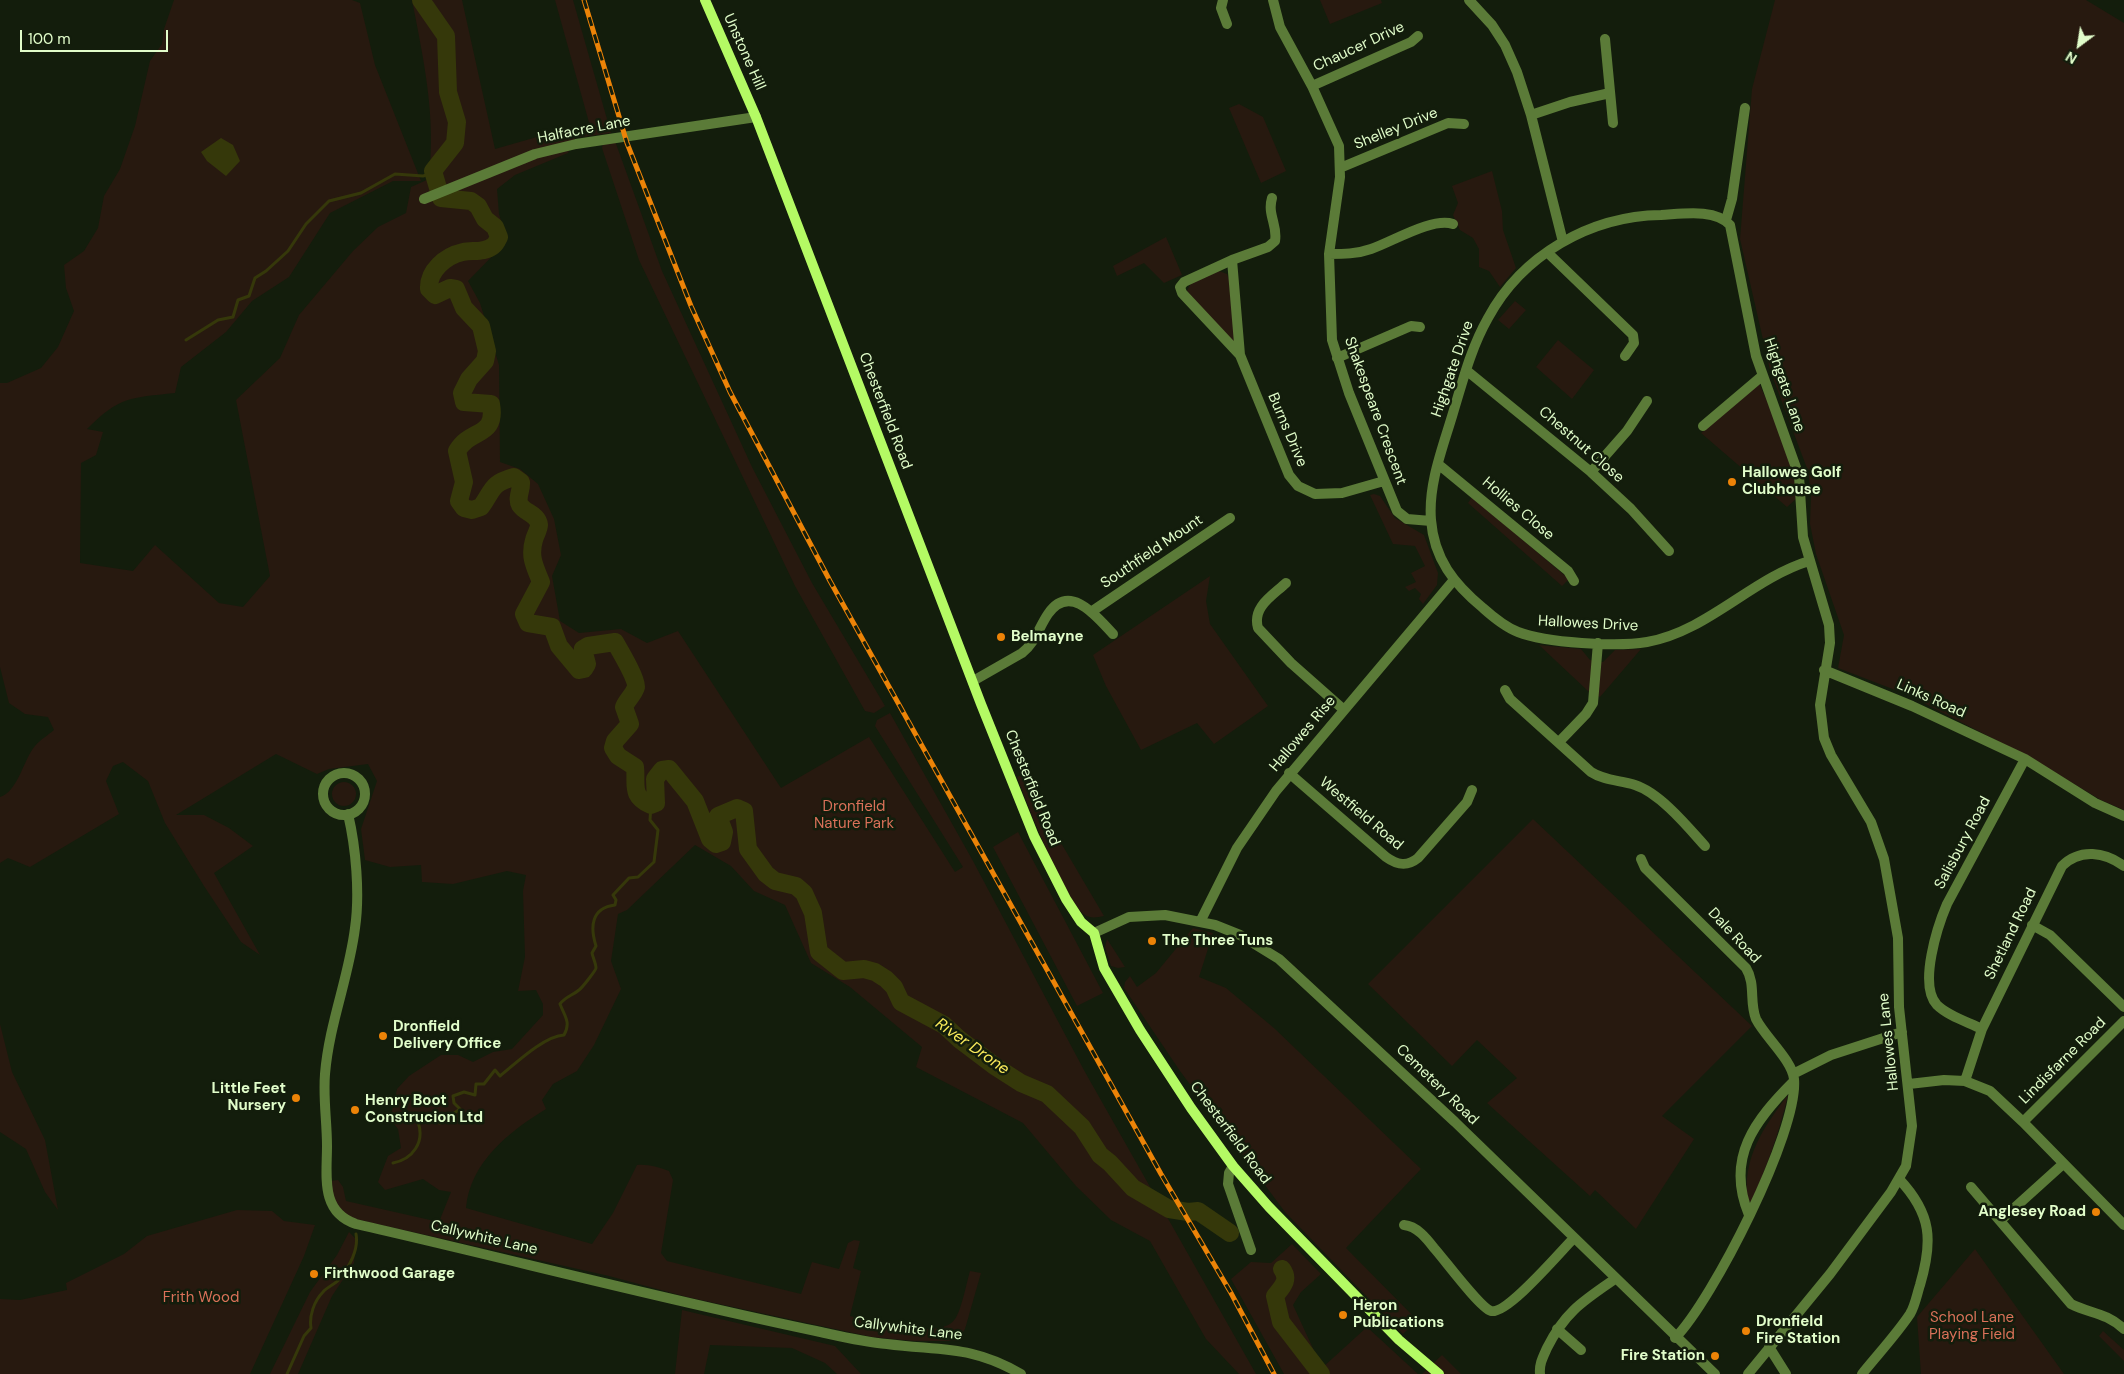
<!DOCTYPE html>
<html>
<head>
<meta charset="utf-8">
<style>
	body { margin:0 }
	#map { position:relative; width:2124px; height:1374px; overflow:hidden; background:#131d0c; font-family:"DM Sans",sans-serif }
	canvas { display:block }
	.north { position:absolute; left:2054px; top:20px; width:50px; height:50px; -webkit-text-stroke:4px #131d0c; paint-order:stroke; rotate:211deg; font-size:14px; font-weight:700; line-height:20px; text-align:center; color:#e1fdca }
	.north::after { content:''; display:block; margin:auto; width:18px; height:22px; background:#e1fdca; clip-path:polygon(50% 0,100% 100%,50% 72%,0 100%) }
	.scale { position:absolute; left:20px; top:30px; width:148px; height:22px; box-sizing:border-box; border:2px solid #e1fdca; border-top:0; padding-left:6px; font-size:15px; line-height:18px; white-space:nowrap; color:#e1fdca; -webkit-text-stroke:4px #131d0c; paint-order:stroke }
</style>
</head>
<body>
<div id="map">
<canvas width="2124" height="1374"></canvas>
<div class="north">N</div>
<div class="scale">100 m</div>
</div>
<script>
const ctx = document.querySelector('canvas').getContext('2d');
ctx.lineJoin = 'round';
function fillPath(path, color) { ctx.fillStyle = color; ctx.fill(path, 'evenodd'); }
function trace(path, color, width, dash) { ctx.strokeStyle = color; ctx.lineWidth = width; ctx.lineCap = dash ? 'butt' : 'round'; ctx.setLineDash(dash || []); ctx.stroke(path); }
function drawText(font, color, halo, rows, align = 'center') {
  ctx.font = font + ' "DM Sans",sans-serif'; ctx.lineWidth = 5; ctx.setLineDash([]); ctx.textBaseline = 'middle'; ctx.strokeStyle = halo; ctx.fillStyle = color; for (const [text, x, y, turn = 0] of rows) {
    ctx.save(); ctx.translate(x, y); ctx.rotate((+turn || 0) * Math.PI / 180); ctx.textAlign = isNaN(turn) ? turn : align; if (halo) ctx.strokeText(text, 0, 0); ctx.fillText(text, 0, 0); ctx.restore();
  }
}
fillPath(new Path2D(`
	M 174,0 L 352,0 L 360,3 L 375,65 L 421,181 L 393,181 L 330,213 L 289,277 L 252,301 L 226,332 L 181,367 L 175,393 C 130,398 120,396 87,429 L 103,432 L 96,455 L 81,463 L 80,563 L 133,571 L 155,545 L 219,603 L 243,607 L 270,576 L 236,400 L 280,358 L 299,315 L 353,251 L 378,227 L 406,213 L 411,187 L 429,179 C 436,115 424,62 412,0 L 462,0 L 495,149 L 558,131 L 577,134 L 590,126 L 555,0 L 573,0 L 611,133 L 575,138 L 568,153 L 515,175 L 497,189 L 499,214 L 507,241 L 468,281 L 480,303 L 499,365 L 500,462 L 520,469 L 538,484 L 554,519 L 561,555 L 552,576 L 560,621 L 579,633 L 621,629 L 647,643 L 678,631 L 781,788 L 869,737 L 955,872 L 963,867 L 875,726 L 877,720 L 890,713 L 973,861 L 1085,1072 L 1256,1374 L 1239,1374 L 1206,1339 L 1150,1241 L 1111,1220 L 1076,1186 L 1023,1123 L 916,1067 L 922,1047 L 850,987 L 811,963 L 785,905 L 754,891 L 731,866 L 695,845 L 627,910 L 618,914 L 611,961 L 621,989 L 594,1045 L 577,1071 L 553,1084 L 542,1100 L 546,1109 C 510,1131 470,1162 466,1208 L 592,1244 L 613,1213 L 637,1165 C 648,1164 658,1167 669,1171 L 673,1180 L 661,1253 L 667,1261 L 801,1294 L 812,1262 L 839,1269 L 848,1243 L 854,1240 L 860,1241 L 853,1268 L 861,1271 L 850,1316 C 871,1321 941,1341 955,1319 C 961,1312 967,1281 970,1271 L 981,1273 L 965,1329 L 958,1341 L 914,1341 L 872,1337 L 687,1297 L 609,1276 L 355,1219 L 343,1213 L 331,1201 L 330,1181 L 338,1180 L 343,1187 L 346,1201 L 439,1222 L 451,1192 L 439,1190 L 423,1179 L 385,1190 L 378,1182 L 388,1156 L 401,1148 L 398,1129 L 390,1119 L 397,1089 L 409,1076 L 441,1055 L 458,1055 L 473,1062 L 493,1052 L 512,1049 L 543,1015 L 543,1004 L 536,990 L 518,991 L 525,957 L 523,891 L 526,875 L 507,871 L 453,884 L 422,882 L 421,865 L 390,867 L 365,860 L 361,829 L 377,781 L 368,764 L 329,769 L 317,774 L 276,754 L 176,815 L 204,815 L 229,828 L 253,846 L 214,873 L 260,955 L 241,942 L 204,886 L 165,823 L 148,781 L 123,762 L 113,766 L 106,781 L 119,814 L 30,867 L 8,858 L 0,863 L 0,797 C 18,792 24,758 35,746 C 40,740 48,735 54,730 L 48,717 L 25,714 L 9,703 L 0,667 L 0,383 L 7,383 L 41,368 L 58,347 L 74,311 L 66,288 L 64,265 L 84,251 L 98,228 L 104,196 L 120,169 L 135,126 L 150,61 L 162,44 L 164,29 Z
	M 1320,0 L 1381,0 L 1382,3 L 1330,24 Z
	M 1775,0 L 2086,0 L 2124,23 L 2124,810 L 2101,800 L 2029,757 L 1908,695 L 1838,668 L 1844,635 L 1816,554 L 1810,524 L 1811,496 L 1808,471 L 1770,370 L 1740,239 L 1752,89 Z
	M 1239,104 L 1263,117 L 1286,171 L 1261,183 L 1229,108 Z
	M 615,141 L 662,271 L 752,467 L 812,583 L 885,706 L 874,713 L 865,711 L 795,586 L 639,260 L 602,148 L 603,144 Z
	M 1492,171 L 1502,211 L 1503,230 L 1516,268 L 1500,287 L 1489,271 L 1479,267 L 1479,249 L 1473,238 L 1460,230 L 1453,215 L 1458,203 L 1452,186 Z
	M 1166,237 L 1182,275 L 1164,283 L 1144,263 L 1117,276 L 1113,266 Z
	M 1219,271 L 1227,274 L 1229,279 L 1235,341 L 1232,342 L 1187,291 L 1191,283 Z
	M 1515,301 L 1526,310 L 1509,329 L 1498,320 Z
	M 1558,340 L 1594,370 L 1572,399 L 1536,367 Z
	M 1759,383 C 1776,422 1793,454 1797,498 L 1787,507 L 1701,433 Z
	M 1374,494 L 1380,496 L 1395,518 L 1424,535 L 1438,573 L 1437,585 L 1423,604 L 1419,599 L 1421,594 L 1415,588 L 1409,591 L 1405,587 L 1416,582 L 1411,573 L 1425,566 L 1415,546 L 1393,544 L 1370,495 Z
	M 1472,497 L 1569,579 L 1562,586 L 1468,503 Z
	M 1210,576 L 1206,601 L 1210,624 L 1268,706 L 1214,744 L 1197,723 L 1141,750 L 1106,686 L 1093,655 Z
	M 1539,645 L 1581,649 L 1590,660 L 1603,662 L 1615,650 L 1641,649 L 1600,697 L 1588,691 Z
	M 1021,775 L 1104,916 C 1098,917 1091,919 1085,915 C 1063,899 1028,805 1017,777 Z
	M332 794a12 12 0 1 1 24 0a12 12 0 1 1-24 0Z
	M 1533,819 L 1752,1026 L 1662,1116 L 1694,1139 L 1636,1229 L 1595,1190 L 1590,1196 L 1487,1103 L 1517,1078 L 1477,1040 L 1452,1066 L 1368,984 Z
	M 1018,832 L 1103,993 L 1077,1006 L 993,847 Z
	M 1193,928 L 1213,933 L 1199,977 L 1226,988 L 1274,1028 L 1421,1169 L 1346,1248 L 1417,1320 L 1403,1334 L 1285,1212 L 1180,1071 L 1124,988 L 1125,982 L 1130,976 L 1137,987 L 1156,973 Z
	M 1107,939 L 1125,967 L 1118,968 L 1111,966 L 1105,947 Z
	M 0,1024 L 12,1072 L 45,1140 L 58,1210 L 45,1192 L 26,1149 L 0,1132 Z
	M 1788,1095 C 1779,1133 1767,1167 1751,1202 L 1748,1201 C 1741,1160 1764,1126 1788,1095 Z
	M 237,1210 L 272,1211 L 284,1221 L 315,1225 L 304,1256 L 250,1374 L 0,1374 L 0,1299 L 20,1300 L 67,1290 L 66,1283 L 124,1254 L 147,1236 Z
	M 349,1232 L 356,1239 L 354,1263 L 332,1296 L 298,1374 L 270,1374 L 310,1292 L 337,1255 Z
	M 1292,1244 L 1321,1274 L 1301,1292 L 1293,1305 L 1322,1368 L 1367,1327 L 1418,1374 L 1284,1374 L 1231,1279 L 1251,1262 L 1271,1263 Z
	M 1975,1249 L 2064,1374 L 1921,1374 L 1917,1317 Z
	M 682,1310 L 835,1346 L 861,1374 L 837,1374 L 825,1363 L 792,1348 L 710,1345 L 704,1374 L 675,1374 Z
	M 2103,1331 L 2124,1350 L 2124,1361 L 2099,1336 Z
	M 1442,1355 L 1461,1374 L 1422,1374 Z`), '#27190f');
fillPath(new Path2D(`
	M 221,138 L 233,145 L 240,161 L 226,176 L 207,161 L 201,152 Z`), '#35380a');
trace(new Path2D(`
	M 186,340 L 218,320 L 233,317 L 238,300 L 249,296 L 255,278 L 266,271 L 288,251 L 306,224 L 329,201 L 361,193 L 395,174 L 423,176 L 434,173
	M 393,1163 C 413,1159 425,1142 418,1122 L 425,1118 L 440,1123 L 460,1109 L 454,1103 L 453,1096 L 464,1092 L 475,1095 L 476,1084 L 484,1084 L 495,1070 L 500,1076 C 515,1064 544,1036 564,1035 C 571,1022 565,1017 560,1004 C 566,996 572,996 579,990 C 582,988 596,970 596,968 C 596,964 593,958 592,953 L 596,946 C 590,927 591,908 615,905 L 616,900 L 613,895 L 629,878 L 638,877 L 654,862 L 658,830 L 650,820 L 651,805
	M 287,1374 L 304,1336 L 311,1328 C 309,1316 314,1301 323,1292 C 328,1286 337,1284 341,1277 C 350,1265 359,1250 356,1234`), '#35380a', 3);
trace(new Path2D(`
	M 421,0 L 446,36 L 448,92 L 457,122 L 455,143 L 433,171 L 441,198 L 471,201 L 478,206 L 485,219 L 495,227 L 499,237 C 498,239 496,244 493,246 C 484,253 473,250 463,252 C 445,256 428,271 429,289 L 435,295 L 450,288 L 456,289 L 464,308 L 481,326 L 487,351 L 485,361 L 469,379 L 462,393 L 464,402 L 491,404 C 497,438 470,428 457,451 L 464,482 L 459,501 L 464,508 L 472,510 L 481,507 C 494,489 490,484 514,477 L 521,482 C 522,489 516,498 520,505 C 525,513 538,514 539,525 C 539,529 535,536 534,540 C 529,557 535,567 541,582 L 524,614 L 528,623 L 552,627 L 559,646 L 579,670 L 584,669 L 587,664 L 583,649 L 588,646 L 615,642 C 619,649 638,681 636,687 C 634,694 627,700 624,707 L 630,724 L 615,741 L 613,748 L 618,756 L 635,767 C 637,785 630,796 651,805 L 656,803 L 655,779 L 662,770 L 669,769 L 695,801 L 710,839 L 716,844 L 722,842 L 724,832 L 718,816 L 737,808 L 744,811 L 748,849 L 766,874 L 775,881 L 796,886 L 804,893 L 813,913 L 819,952 L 843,971 L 864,969 L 875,972 L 886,979 L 894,987 L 901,1002 L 944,1025 L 959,1039 L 996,1067 L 1021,1083 L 1047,1094 L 1082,1127 L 1100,1155 L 1110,1163 L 1133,1188 L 1169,1209 L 1188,1212 L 1198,1211 L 1230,1233
	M 1282,1269 C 1290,1280 1282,1287 1275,1296 L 1281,1322 L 1321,1374`), '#35380a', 18);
trace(new Path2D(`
	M 1223,0 L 1221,8 L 1227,24
	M 1273,0 L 1280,27 L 1312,86 L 1339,146 L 1340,177 L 1329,254 L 1332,340 L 1349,393 L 1397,511 L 1407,519 L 1431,521
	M 1469,0 L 1492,25 L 1505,45 L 1517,72 L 1531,115 L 1563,242
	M 1605,39 L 1613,123
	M 1312,86 L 1411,42 L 1418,36
	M 1531,115 L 1570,102 L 1610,93
	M 1340,168 L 1448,123 L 1464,124
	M 1272,198 C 1267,215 1278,225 1275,241 L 1268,247 L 1232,260 L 1240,355 L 1289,475 L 1298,486 L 1315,494 L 1342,493 L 1384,481
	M 424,199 L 535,154 L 576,144 L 756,117
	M 1726,220 L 1732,199 L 1745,108
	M 1548,253 L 1633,335 L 1634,343 L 1625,356
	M 1329,254 C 1343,254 1357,254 1371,249 C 1392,242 1432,217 1453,224
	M 1232,260 L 1184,282 L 1180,287 L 1182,293 L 1240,355
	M 1337,358 L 1411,326 L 1420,327
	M 1466,370 L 1591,472 L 1631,509 L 1669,551
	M 1703,426 L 1762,376
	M 1438,464 L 1568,571 L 1574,581
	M 1591,472 L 1627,431 L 1647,401
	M 1286,583 C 1272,596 1252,607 1258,628 L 1291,663 L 1343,709
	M 1091,612 L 1230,518
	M 1824,670 L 1912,706 L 2025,759
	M 973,681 L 1022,653 C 1035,643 1039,627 1048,614 C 1070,582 1097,617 1113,634
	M 1505,690 L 1510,699 L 1591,772 C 1605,781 1620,780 1635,785 C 1660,793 1688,827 1705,846
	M 1559,742 L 1586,714 L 1593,703 L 1598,643
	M 1289,773 L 1386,857 C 1397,865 1407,867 1418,858 L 1467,802 L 1472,790
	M323 794a21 21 0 1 1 42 0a21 21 0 1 1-42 0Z
	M 348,814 C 356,848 360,894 355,928 C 349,977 329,1024 325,1074 C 323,1098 327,1122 327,1146 C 327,1176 320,1212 356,1224 C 509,1259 662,1299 816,1331 C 839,1336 863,1342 887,1344 C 941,1351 971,1345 1021,1374
	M 1641,859 L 1645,868 L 1746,968 C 1756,984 1749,1002 1756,1019 C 1765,1037 1792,1060 1794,1079 C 1799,1131 1712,1301 1675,1338
	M 1200,922 L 1237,848 L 1276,791 L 1453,581
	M 2032,925 L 2050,935 L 2124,1007
	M 1094,933 L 1129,917 L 1165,915 L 1215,925 L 1240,935 L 1279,959 L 1455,1122 L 1715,1374
	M 1982,1029 C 1968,1022 1948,1016 1937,1005 C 1918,985 1938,925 1947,904 L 2025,759 L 2095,803 L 2124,816
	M 1793,1074 L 1831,1055 L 1902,1032
	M 1965,1081 L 1982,1029 L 2062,866 C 2080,848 2105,852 2124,866
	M 1909,1084 L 1944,1080 L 1965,1081 L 1990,1091 L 2023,1122 L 2124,1225
	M 2023,1122 L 2124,1021
	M 1233,1166 L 1229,1173 L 1228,1184 L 1251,1250
	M 1971,1187 L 2071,1304 C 2091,1314 2105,1312 2124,1329
	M 1749,1215 C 1725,1158 1755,1120 1794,1081
	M 2001,1220 L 2063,1164
	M 1404,1225 C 1417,1226 1427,1239 1434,1248 C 1444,1259 1480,1308 1491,1311 C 1507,1315 1560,1252 1573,1239
	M 1557,1329 L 1581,1350
	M 1769,1347 L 1786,1374
	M 1540,1374 C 1539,1364 1543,1357 1547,1348 C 1565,1312 1583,1301 1615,1279
	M 1748,1374 L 1830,1274 L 1891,1192 L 1906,1166 L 1912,1126 L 1899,1007 L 1898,938 L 1884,859 L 1871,822 L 1831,755 L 1824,738 L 1820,705 L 1830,643 L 1829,625 L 1803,537 L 1799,476 L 1756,356 L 1730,225 C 1715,208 1681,214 1661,215 C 1590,216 1522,255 1488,318 C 1471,348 1463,380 1453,413 C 1443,447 1428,484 1431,520 C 1434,559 1454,584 1483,608 C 1493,617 1505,627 1518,632 C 1546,643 1617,647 1647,642 C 1708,631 1751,579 1809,561
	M 1862,1374 C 1878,1354 1896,1335 1910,1314 C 1915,1306 1917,1294 1920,1285 C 1933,1241 1932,1214 1899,1179`), '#5b7b38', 10);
trace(new Path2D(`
	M 705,0 L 756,117 L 981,704 L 1034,836 L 1066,899 L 1081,922 L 1094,933 L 1104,968 L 1140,1030 L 1191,1108 L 1233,1166 L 1269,1207 L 1399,1340 L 1439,1374`), '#b4fa64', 10);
const rail = new Path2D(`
	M 584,0 L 627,143 L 691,306 L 730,392 L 830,581 L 1161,1174 L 1231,1293 L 1274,1374`);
trace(rail, '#ec8307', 5);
trace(rail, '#131d0c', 3, [9]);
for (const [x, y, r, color] of [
	[1732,482,5,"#ec8307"],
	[1001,637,5,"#ec8307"],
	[1152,941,5,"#ec8307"],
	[383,1036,5,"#ec8307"],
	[296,1098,5,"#ec8307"],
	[355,1110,5,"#ec8307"],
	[2096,1212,5,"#ec8307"],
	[314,1274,5,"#ec8307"],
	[1343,1315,5,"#ec8307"],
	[1746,1331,5,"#ec8307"],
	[1715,1356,5,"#ec8307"]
]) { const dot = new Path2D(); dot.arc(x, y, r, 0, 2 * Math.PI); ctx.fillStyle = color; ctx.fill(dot); trace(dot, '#131d0c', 2); }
drawText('15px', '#e1fdca', '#131d0c', [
	["Chaucer Drive",1359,47,-25],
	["Unstone Hill",744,52,66],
	["Shelley Drive",1396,129,-22],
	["Halfacre Lane",584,130,-11],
	["Highgate Drive",1453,369,-71],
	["Highgate Lane",1784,385,71],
	["Chesterfield Road",885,411,69],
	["Shakespeare Crescent",1375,411,70],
	["Burns Drive",1287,430,67],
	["Chestnut Close",1581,445,41],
	["Hollies Close",1518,509,40],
	["Southfield Mount",1152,552,-34],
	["Hallowes Drive",1588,624,3],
	["Links Road",1931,699,24],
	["Hallowes Rise",1303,734,-50],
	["Chesterfield Road",1032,788,68],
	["Westfield Road",1361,814,40],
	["Salisbury Road",1963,843,-62],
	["Shetland Road",2011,934,-64],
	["Dale Road",1734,936,47],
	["Hallowes Lane",1889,1042,-96],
	["Lindisfarne Road",2063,1061,-45],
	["Cemetery Road",1437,1085,44],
	["Chesterfield Road",1230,1133,53],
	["Callywhite Lane",484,1238,13],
	["Callywhite Lane",908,1329,7]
]);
drawText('bold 15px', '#e1fdca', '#131d0c', [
	["Hallowes Golf",1742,473],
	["Clubhouse",1742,490],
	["Belmayne",1011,637],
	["The Three Tuns",1162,941],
	["Dronfield",393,1027],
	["Delivery Office",393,1044],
	["Little Feet",286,1089,"right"],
	["Nursery",286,1106,"right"],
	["Henry Boot",365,1101],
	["Construcion Ltd",365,1118],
	["Anglesey Road",2086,1212,"right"],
	["Firthwood Garage",324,1274],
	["Heron",1353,1306],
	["Publications",1353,1323],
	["Dronfield",1756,1322],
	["Fire Station",1756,1339],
	["Fire Station",1705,1356,"right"]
], 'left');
drawText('15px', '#da7159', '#131d0c', [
	["Dronfield",854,807],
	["Nature Park",854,824],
	["Frith Wood",201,1298],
	["School Lane",1972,1318],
	["Playing Field",1972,1335]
]);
drawText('italic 16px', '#faeb5b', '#131d0c', [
	["River Drone",972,1047,35]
]);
</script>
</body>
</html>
